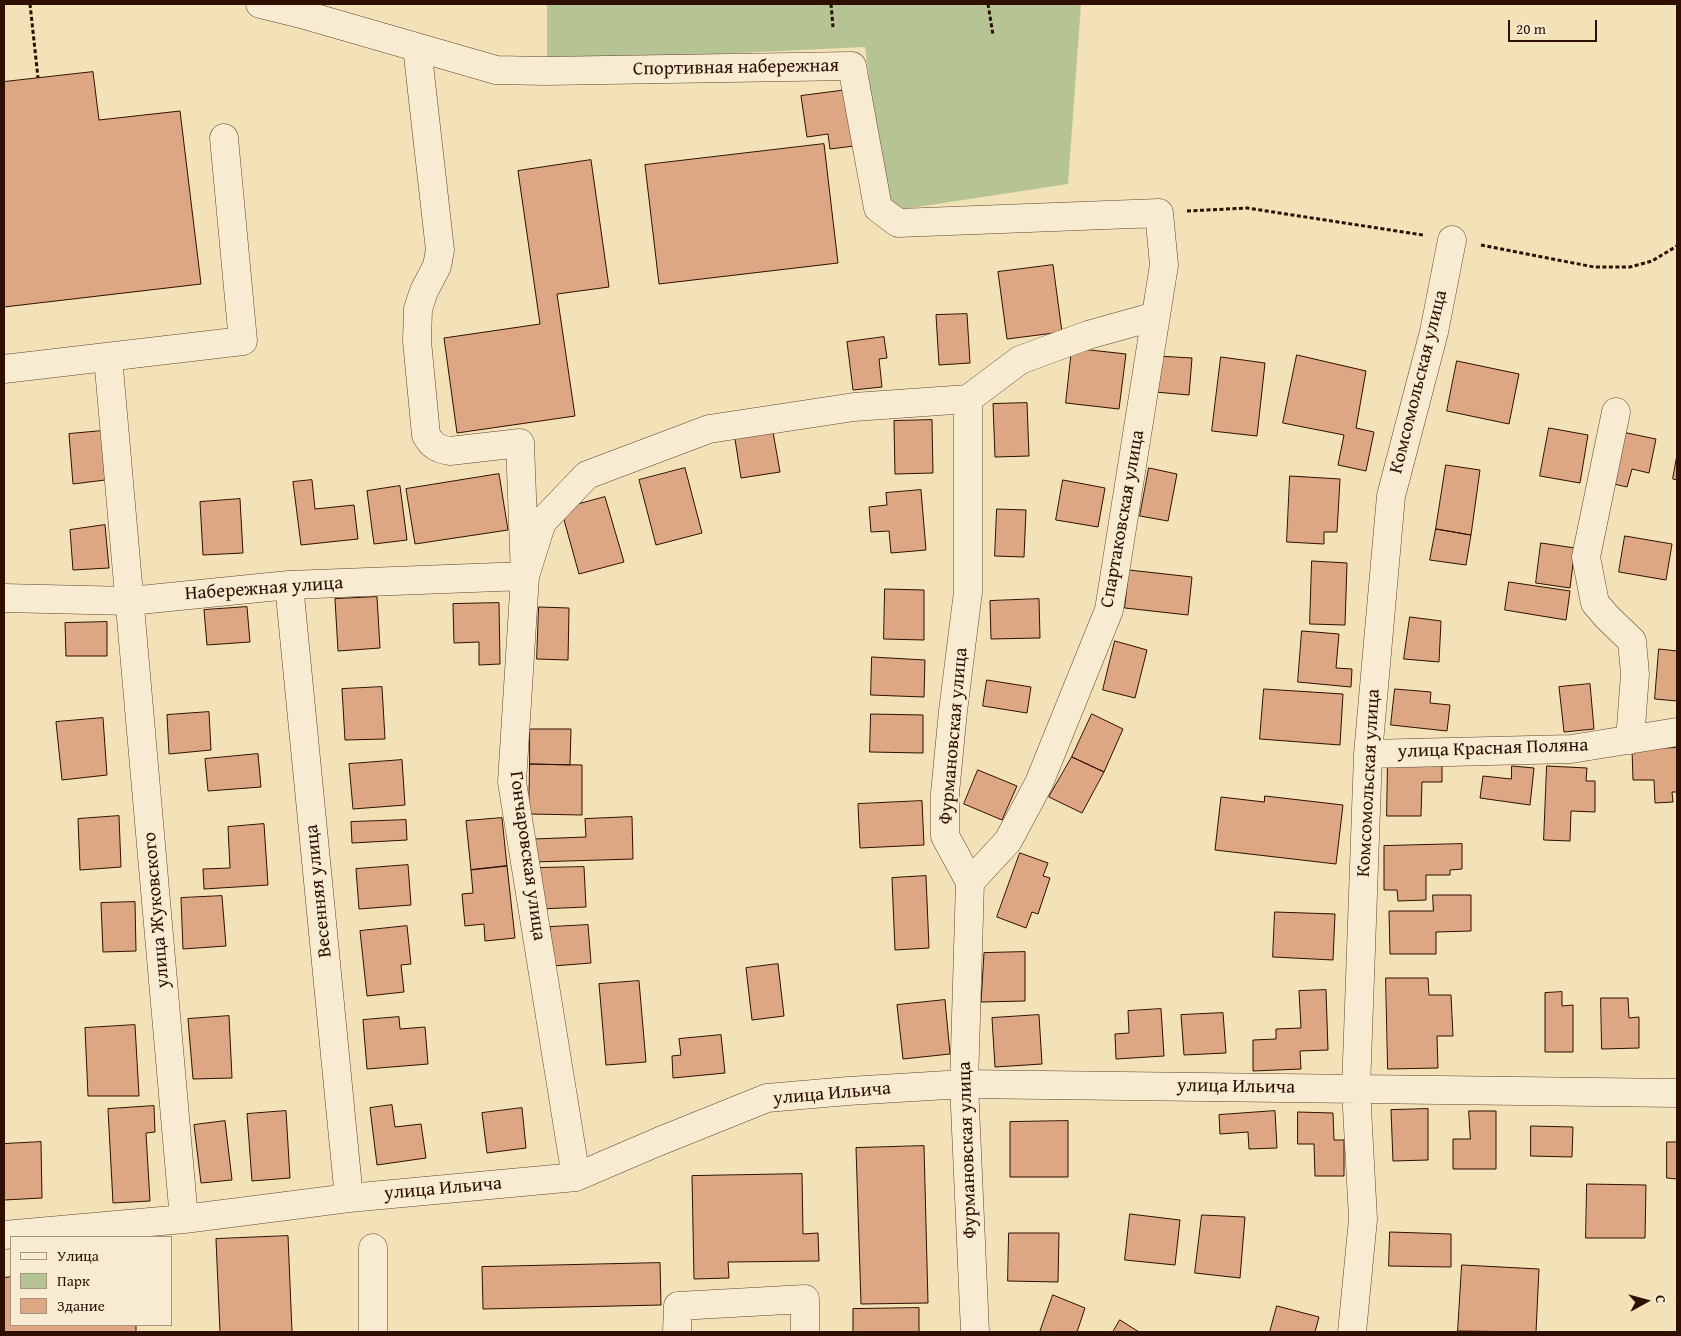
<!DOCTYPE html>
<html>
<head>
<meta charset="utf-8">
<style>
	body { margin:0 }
	#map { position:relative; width:1681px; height:1336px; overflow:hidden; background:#f3e1b8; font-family:"Gentium Book Plus",serif }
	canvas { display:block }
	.frame { position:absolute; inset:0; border:5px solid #2f0f00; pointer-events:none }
	.legend { position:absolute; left:10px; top:1236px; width:162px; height:90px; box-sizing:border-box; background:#f7ecd1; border:1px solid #a7947d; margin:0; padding:6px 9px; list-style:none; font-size:15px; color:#2f0f00 }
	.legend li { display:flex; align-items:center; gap:10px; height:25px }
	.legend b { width:25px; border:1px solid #a7947d }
	.north { position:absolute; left:1621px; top:1276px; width:50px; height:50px; -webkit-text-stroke:4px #f7ecd1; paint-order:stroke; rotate:83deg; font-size:14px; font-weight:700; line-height:20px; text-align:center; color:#2f0f00 }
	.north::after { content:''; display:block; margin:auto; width:18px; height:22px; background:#2f0f00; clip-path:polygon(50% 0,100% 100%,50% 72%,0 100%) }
	.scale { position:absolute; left:1508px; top:20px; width:89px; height:22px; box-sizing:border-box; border:2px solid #2f0f00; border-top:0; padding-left:6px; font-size:15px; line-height:18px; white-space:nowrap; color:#2f0f00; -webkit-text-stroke:4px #f7ecd1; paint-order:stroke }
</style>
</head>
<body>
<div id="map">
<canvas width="1681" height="1336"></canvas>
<div class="frame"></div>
<ul class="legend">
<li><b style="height:6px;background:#f7ecd1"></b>Улица</li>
<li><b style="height:14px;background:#b6c493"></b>Парк</li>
<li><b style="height:14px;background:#dda783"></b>Здание</li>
</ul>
<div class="north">С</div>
<div class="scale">20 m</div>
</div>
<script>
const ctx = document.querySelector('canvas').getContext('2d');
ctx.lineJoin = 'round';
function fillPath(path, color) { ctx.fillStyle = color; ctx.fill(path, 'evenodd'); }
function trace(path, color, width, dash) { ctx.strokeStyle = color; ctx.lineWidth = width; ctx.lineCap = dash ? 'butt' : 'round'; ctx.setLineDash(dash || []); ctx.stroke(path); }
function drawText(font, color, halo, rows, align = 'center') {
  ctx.font = font + ' "Gentium Book Plus",serif'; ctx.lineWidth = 4; ctx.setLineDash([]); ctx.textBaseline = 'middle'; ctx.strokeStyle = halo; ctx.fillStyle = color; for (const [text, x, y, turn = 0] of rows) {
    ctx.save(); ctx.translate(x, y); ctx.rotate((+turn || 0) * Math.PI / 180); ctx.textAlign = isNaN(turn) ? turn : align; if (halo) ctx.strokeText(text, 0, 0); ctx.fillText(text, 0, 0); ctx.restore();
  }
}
fillPath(new Path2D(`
	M 547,4 L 1081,4 L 1068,184 L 904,209 L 884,198 L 865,47 L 547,62 Z`), '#b6c493');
const building = new Path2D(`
	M 93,72 L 99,120 L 180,111 L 201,284 L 4,307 L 4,82 Z
	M 847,90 L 854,146 L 830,149 L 828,134 L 807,137 L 801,96 Z
	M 824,144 L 838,263 L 659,284 L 645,165 Z
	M 591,160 L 609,287 L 557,294 L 575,416 L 457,433 L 444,338 L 540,324 L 518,171 Z
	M 1053,265 L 1062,332 L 1007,339 L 998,272 Z
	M 967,314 L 970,363 L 939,365 L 936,315 Z
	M 884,337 L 887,358 L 879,359 L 882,387 L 853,390 L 847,342 Z
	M 1072,348 L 1126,354 L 1119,409 L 1066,403 Z
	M 1297,355 L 1366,371 L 1356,428 L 1374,432 L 1366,471 L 1338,465 L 1344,435 L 1283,423 Z
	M 1157,356 L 1192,358 L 1189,395 L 1155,392 Z
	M 1221,357 L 1265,363 L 1257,436 L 1212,431 Z
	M 1457,361 L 1519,374 L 1509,424 L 1447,411 Z
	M 1027,403 L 1029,456 L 995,457 L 993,404 Z
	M 932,420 L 933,473 L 895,474 L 894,421 Z
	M 1549,428 L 1588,435 L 1580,483 L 1540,476 Z
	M 102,431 L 105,480 L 73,484 L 69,434 Z
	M 773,432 L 780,472 L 741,478 L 735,439 Z
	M 1622,432 L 1656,439 L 1649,473 L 1632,469 L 1627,487 L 1605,482 Z
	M 1677,455 L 1677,480 L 1673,479 Z
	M 1446,465 L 1480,470 L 1471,535 L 1436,529 Z
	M 685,468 L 702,533 L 656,545 L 639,480 Z
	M 1149,468 L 1177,474 L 1168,521 L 1140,516 Z
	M 499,474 L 508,530 L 415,544 L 406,489 Z
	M 1290,476 L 1340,479 L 1337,532 L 1324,532 L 1324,544 L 1287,542 Z
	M 312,480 L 315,509 L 354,505 L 358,539 L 301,545 L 293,482 Z
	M 1063,480 L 1105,488 L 1098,527 L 1056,520 Z
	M 400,486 L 407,540 L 374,544 L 367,491 Z
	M 921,490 L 926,550 L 891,553 L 889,531 L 871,532 L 869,507 L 887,505 L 886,493 Z
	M 605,497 L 624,562 L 579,574 L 561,509 Z
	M 240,499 L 243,553 L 203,555 L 200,502 Z
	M 997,509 L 1026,510 L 1024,557 L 995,556 Z
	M 105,525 L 109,568 L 73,570 L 70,530 Z
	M 1436,529 L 1471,535 L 1466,565 L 1430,560 Z
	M 1625,536 L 1672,544 L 1666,580 L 1619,572 Z
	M 1541,543 L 1575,548 L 1570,588 L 1536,583 Z
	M 1312,561 L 1347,563 L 1345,625 L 1310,624 Z
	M 1129,570 L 1192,577 L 1188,615 L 1125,608 Z
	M 1509,582 L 1570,591 L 1566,620 L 1505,610 Z
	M 885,589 L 924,590 L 924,640 L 884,639 Z
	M 377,597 L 380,648 L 338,651 L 335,599 Z
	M 1039,599 L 1040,638 L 991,639 L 990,601 Z
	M 499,603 L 500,664 L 479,665 L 479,642 L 454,643 L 453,604 Z
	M 247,607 L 250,642 L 207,645 L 204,610 Z
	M 539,607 L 569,608 L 568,660 L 537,659 Z
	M 1410,617 L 1441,621 L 1439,662 L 1404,659 Z
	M 107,622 L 107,656 L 66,656 L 65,623 Z
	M 1302,631 L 1339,634 L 1336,668 L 1352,669 L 1351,687 L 1298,682 Z
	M 1115,641 L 1147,650 L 1135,698 L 1103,690 Z
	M 1659,649 L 1677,651 L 1677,701 L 1655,699 Z
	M 872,657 L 925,660 L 924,697 L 871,695 Z
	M 987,680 L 1031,687 L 1027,713 L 983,706 Z
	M 1590,684 L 1594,729 L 1564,732 L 1559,687 Z
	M 382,687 L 385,739 L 345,740 L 342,689 Z
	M 1264,689 L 1343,694 L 1340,745 L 1260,739 Z
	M 1395,689 L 1431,692 L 1430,703 L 1450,705 L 1447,731 L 1391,725 Z
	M 209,712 L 211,750 L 169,754 L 167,715 Z
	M 871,714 L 923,715 L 923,753 L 870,752 Z
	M 1092,714 L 1123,729 L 1104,772 L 1072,757 Z
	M 103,718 L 107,775 L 62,780 L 56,722 Z
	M 530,729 L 571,729 L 570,765 L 530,764 Z
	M 1677,748 L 1677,792 L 1672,792 L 1673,802 L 1655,803 L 1654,780 L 1633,780 L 1632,749 Z
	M 258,754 L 261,787 L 208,791 L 205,759 Z
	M 1072,757 L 1104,772 L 1082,813 L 1049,797 Z
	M 1388,758 L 1442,759 L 1442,782 L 1422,782 L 1421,816 L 1387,816 Z
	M 402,760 L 405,805 L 353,809 L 349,764 Z
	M 530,764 L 582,765 L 582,815 L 529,814 Z
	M 1512,766 L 1534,768 L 1530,805 L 1480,798 L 1483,776 L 1511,779 Z
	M 1547,766 L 1587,768 L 1586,781 L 1595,781 L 1595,812 L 1571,811 L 1570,841 L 1544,840 Z
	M 978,770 L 1017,786 L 1002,820 L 964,804 Z
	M 1265,796 L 1343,805 L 1336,864 L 1215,850 L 1221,797 L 1264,802 Z
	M 922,801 L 924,845 L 860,848 L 858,804 Z
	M 119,816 L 121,867 L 80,870 L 78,819 Z
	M 632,817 L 633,859 L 534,862 L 533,839 L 586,837 L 585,819 Z
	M 502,818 L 507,866 L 471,870 L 466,821 Z
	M 406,820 L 407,840 L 352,843 L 351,822 Z
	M 264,824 L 268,885 L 204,889 L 203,869 L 230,868 L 228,827 Z
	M 1462,844 L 1462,869 L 1450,870 L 1450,875 L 1426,875 L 1426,900 L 1398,901 L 1397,890 L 1384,890 L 1384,846 Z
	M 1020,853 L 1048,863 L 1043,876 L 1050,878 L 1038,914 L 1032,912 L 1026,928 L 997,917 Z
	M 408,865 L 411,905 L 359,909 L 356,869 Z
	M 507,866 L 515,938 L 485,941 L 484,924 L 465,926 L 462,894 L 473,893 L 471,870 Z
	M 584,867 L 586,907 L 539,909 L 537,868 Z
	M 926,876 L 929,948 L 895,950 L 892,878 Z
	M 1433,895 L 1471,895 L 1471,931 L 1436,932 L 1436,954 L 1390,954 L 1389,911 L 1433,911 Z
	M 222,896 L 226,946 L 183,949 L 181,898 Z
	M 135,902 L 136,951 L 103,952 L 101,903 Z
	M 1275,912 L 1335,914 L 1333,960 L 1273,957 Z
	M 588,925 L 591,963 L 553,966 L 550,927 Z
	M 407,926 L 411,964 L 401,965 L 404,992 L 367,996 L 360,931 Z
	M 1025,952 L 1025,1001 L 981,1002 L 984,953 Z
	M 778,964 L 784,1016 L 752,1020 L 746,968 Z
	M 1386,978 L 1428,978 L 1429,995 L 1451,995 L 1453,1036 L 1437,1036 L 1438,1068 L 1388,1069 Z
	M 639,981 L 646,1062 L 606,1065 L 599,984 Z
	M 1326,990 L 1328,1050 L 1300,1051 L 1301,1069 L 1253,1071 L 1253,1040 L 1276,1039 L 1276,1029 L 1301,1028 L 1299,991 Z
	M 1562,992 L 1562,1006 L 1573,1005 L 1573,1052 L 1545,1052 L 1545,993 Z
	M 1601,998 L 1628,998 L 1629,1018 L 1639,1017 L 1639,1048 L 1602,1049 Z
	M 945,1000 L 950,1054 L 903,1059 L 897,1005 Z
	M 1161,1009 L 1164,1056 L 1116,1059 L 1115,1034 L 1129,1033 L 1128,1011 Z
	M 1223,1013 L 1226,1053 L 1184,1055 L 1181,1015 Z
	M 1039,1015 L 1042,1064 L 995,1067 L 992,1018 Z
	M 229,1016 L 232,1078 L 193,1079 L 188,1019 Z
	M 399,1017 L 400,1029 L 425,1027 L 428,1064 L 367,1069 L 363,1020 Z
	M 135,1025 L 139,1096 L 88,1096 L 85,1028 Z
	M 721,1035 L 725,1073 L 673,1078 L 672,1056 L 681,1055 L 679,1039 Z
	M 392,1105 L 395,1127 L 421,1124 L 426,1158 L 377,1165 L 370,1108 Z
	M 154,1106 L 155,1132 L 146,1133 L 150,1201 L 113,1203 L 108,1109 Z
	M 522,1108 L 526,1148 L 487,1153 L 482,1113 Z
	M 1428,1109 L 1428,1160 L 1393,1161 L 1391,1110 Z
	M 286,1111 L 290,1178 L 252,1181 L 247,1114 Z
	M 1275,1111 L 1277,1148 L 1249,1149 L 1248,1132 L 1220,1134 L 1219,1115 Z
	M 1469,1111 L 1496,1111 L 1496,1169 L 1453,1169 L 1453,1139 L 1470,1139 Z
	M 1298,1112 L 1333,1113 L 1334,1140 L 1344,1140 L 1344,1176 L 1315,1176 L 1314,1144 L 1298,1144 Z
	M 225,1121 L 232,1180 L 201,1183 L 194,1125 Z
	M 1068,1121 L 1068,1177 L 1010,1177 L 1010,1122 Z
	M 1531,1126 L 1573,1127 L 1572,1157 L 1531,1156 Z
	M 41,1142 L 42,1198 L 4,1200 L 4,1144 Z
	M 1667,1142 L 1677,1142 L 1677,1179 L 1667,1178 Z
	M 924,1146 L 928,1303 L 861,1304 L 856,1148 Z
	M 802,1174 L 803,1234 L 818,1233 L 819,1261 L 728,1262 L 729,1278 L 694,1279 L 692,1176 Z
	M 1587,1184 L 1646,1185 L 1645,1238 L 1586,1238 Z
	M 1130,1214 L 1180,1220 L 1175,1265 L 1125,1260 Z
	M 1202,1215 L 1245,1217 L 1240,1278 L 1195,1273 Z
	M 1390,1232 L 1451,1234 L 1451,1267 L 1389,1266 Z
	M 1009,1233 L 1059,1233 L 1058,1282 L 1008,1281 Z
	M 288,1236 L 292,1332 L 220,1332 L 216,1239 Z
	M 660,1263 L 661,1305 L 483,1309 L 482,1267 Z
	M 1462,1265 L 1539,1269 L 1536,1332 L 1458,1331 Z
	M 11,1277 L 11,1325 L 136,1325 L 136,1332 L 4,1332 L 4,1278 Z
	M 1053,1295 L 1085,1308 L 1077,1332 L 1040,1332 Z
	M 1277,1306 L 1319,1317 L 1315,1332 L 1270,1332 Z
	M 919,1308 L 919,1332 L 853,1332 L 853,1309 Z
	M 1120,1320 L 1139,1332 L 1113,1332 Z`);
fillPath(building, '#dda783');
trace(building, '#2f0f00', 1);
const minor = new Path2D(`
	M 260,4 L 305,15 L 496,70 L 545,71 L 852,66 L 878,208 L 898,223 L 1159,213 L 1164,265 L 1109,610 L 1039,783 L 1008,841 L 970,882
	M 417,47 L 440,250 L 437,266 L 424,291 L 418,309 L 417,341 L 426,435 C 432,446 438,449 450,451 L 520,443 L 525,576 L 512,782 L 576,1177
	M 108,357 L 184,1219
	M 4,369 L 243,341 L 224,138
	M 968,399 L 1020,360 L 1088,335 L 1156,316
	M 1616,412 L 1586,557 L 1595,603 L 1607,617 L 1632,641 L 1635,674 L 1630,740
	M 289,585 L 349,1198
	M 4,598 L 130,601 L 289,585 L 525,576 L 542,522 L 587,475 L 709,429 L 854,407 L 968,399 L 968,592 L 953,711 L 945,793 L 945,836 L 970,882 L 964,1084 L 975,1332
	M 1368,754 L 1571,749 L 1677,732
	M 4,1235 L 184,1219 L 349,1198 L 576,1177 L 660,1141 L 767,1098 L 848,1091 L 964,1084 L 1677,1093
	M 373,1332 L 373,1248
	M 677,1332 L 678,1306 L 805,1299 L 805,1332
	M 1352,1332 L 1363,1219 L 1356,1089 L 1368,754 L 1391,496 L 1434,332 L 1452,240`);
trace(minor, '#60442e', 29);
trace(new Path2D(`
	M 30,4 L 38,78
	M 831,4 L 833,27
	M 988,4 L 993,35
	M 1187,211 L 1247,208 L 1423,235
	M 1481,245 L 1594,267 L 1630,267 L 1652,261 L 1677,246`), '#2f0f00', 3, [4, 2.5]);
trace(minor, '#f7ecd1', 28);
drawText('19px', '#2f0f00', '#f7ecd1', [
	["Спортивная набережная",736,68,-1],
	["Комсомольская улица",1419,382,-76],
	["Спартаковская улица",1123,519,-80],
	["Набережная улица",264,589,-4],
	["Фурмановская улица",954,736,-85],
	["улица Красная Поляна",1493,749,-2],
	["Комсомольская улица",1369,783,-87],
	["Гончаровская улица",527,856,82],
	["Весенняя улица",319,891,-96],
	["улица Жуковского",157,910,-95],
	["улица Ильича",1236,1087,1],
	["улица Ильича",832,1094,-5],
	["Фурмановская улица",968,1150,-92],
	["улица Ильича",443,1189,-5]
]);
</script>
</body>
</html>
